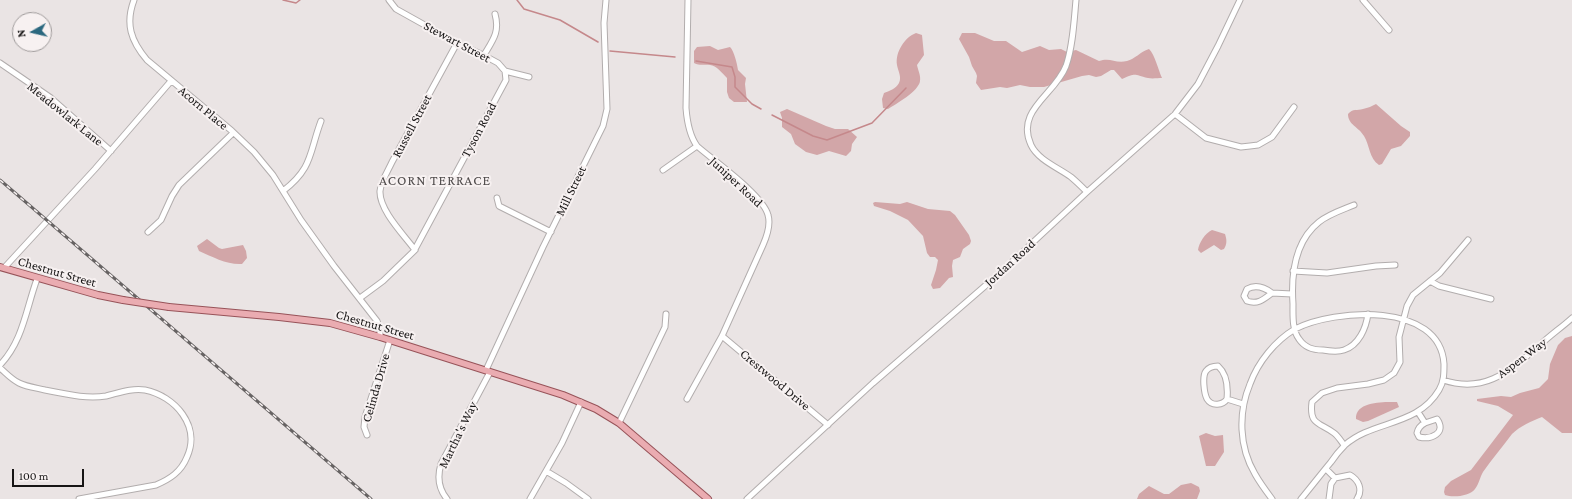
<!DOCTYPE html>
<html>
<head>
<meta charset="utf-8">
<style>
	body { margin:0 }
	#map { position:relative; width:1572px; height:499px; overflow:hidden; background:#eae4e4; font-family:"Crimson Pro",serif }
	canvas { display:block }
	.north { position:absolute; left:12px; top:12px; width:40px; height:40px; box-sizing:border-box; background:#f7f1f1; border:1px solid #9d9999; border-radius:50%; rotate:262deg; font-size:11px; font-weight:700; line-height:16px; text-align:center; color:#171515 }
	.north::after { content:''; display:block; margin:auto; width:14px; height:18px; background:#2b687f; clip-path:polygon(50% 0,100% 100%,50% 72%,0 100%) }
	.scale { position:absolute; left:12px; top:469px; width:72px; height:18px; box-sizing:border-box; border:2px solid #171515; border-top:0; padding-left:5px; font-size:12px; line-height:14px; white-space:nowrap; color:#171515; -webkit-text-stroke:3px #f7f1f1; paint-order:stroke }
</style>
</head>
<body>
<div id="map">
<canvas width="1572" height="499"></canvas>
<div class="north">N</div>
<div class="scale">100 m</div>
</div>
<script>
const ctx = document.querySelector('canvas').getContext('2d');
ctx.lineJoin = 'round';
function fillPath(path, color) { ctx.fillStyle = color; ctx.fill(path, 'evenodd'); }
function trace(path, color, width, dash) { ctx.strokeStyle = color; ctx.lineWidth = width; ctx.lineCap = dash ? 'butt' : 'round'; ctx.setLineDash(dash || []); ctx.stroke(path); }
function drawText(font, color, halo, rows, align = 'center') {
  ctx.font = font + ' "Crimson Pro",serif'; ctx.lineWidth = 4; ctx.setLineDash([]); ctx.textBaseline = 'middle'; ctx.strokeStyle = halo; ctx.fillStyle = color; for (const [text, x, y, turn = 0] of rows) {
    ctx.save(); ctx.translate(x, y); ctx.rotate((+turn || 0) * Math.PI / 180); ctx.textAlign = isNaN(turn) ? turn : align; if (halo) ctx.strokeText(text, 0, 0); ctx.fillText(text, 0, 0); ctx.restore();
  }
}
fillPath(new Path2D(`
	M 916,33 L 922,35 L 924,55 L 917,65 C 918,70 921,76 920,81 C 919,91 896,104 888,109 L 883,108 L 882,99 L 884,93 C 889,91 896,89 899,83 C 902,77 898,71 897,65 C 895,52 905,37 916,33 Z
	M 962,33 L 975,33 L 994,41 L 1006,41 L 1022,52 L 1040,46 L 1049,50 L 1061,49 L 1067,52 L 1076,50 L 1099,61 C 1111,57 1115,64 1127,61 C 1135,59 1140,52 1149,49 C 1155,55 1158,69 1162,78 C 1158,78 1152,79 1148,78 C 1134,75 1137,72 1122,79 L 1114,70 L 1111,70 L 1101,76 L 1096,77 L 1089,75 L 1082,76 L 1044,87 L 1030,87 L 1020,85 L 1007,88 L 1000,87 L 981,90 L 976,83 L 977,76 L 976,73 L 972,66 L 969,57 L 959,39 Z
	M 710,46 L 718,50 L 730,47 C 734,51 737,63 738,70 L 746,78 L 745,84 L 747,102 L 734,102 L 729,98 L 727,92 L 727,78 C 723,74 716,65 710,65 C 704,64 700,66 694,63 L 694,51 L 697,47 Z
	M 1376,104 L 1401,126 L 1410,132 L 1410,136 L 1401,146 L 1391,149 L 1382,164 L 1379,165 C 1369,158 1370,146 1364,136 C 1359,127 1348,125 1348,114 C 1353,108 1357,111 1363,109 C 1368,108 1372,106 1376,104 Z
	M 787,109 L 826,126 L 835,129 L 848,129 L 857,137 L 852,144 L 851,151 L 846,156 L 829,151 L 817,155 L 806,152 L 795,144 L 791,134 L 782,127 L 782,118 L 780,112 Z
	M 875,202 L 900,204 L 907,202 L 928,209 L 950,211 L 955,215 L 969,235 L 971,241 L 970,244 L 963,249 L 960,257 L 953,260 L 952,266 L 953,277 L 949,278 L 940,288 L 933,289 L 931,285 L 936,270 L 938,260 L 935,257 L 930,257 L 927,253 L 923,236 L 908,220 L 890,211 L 874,206 L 873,203 Z
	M 1212,230 L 1225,234 C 1227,240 1227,244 1224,249 L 1221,250 L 1214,245 L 1201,253 L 1198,250 C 1199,243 1205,233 1212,230 Z
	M 207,239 L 219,248 L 222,249 L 243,245 L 246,251 L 247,258 L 242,264 C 227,265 213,257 199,251 L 197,246 Z
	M 1572,336 L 1572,433 L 1562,433 L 1542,417 C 1532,421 1520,426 1512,434 C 1503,446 1492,459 1483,472 C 1480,477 1479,484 1475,489 C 1470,496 1453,498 1445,495 L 1444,492 L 1445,487 L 1451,481 L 1471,470 L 1513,415 L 1498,406 L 1477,401 L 1477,399 L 1501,396 L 1511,397 L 1520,393 L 1539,388 L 1548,379 L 1550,364 L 1558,345 L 1565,338 Z
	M 1390,402 L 1397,402 L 1399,407 L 1368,421 L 1363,422 L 1356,419 C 1355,403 1379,402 1390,402 Z
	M 1206,433 L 1215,436 L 1223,435 L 1224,452 L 1215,466 L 1206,466 L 1199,436 Z
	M 1191,483 L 1199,487 L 1200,491 L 1197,499 L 1137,499 L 1139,494 L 1149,486 L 1164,494 L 1169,494 L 1181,485 Z`), '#d2a6a8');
trace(new Path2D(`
	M 283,0 L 296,3 L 300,0
	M 517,0 L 524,9 L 560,20 L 598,42
	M 610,51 L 675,57
	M 696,61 L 732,67 L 735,77 L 735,87 L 752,104 L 761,109
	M 772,115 L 813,136 L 827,140 L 872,123 L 906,88`), '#c5888b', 1.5);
const minor = new Path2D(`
	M 134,0 C 125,24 131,41 147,60 L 232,131 L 254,152 L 273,175 L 301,220 L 334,266 L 377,321 L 380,329 L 380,337
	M 389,0 L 396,9 L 457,43 L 485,56 L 498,63 L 505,71 L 529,77
	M 1076,0 C 1074,21 1073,46 1066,66 C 1055,95 1015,110 1031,145 C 1038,160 1059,168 1071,177 C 1077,182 1082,187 1087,192
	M 1363,0 L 1389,30
	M 484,55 C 493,40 500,32 495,14
	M 0,63 L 51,98 L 111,151
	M 1175,114 L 1206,138 L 1241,147 L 1250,146 L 1258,145 L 1272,137 L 1294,107
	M 663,170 L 697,146
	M 283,191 C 313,168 309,153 321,121
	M 497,198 L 499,206 L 551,232
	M 1354,205 C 1342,210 1329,214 1319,222 C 1295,241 1291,275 1293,304 C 1293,315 1292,330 1299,339 C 1305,348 1313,350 1323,350 C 1329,351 1338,352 1344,350 C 1359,345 1366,328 1368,314
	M 148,232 L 161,220 L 172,196 L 179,185 L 233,133
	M 415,250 C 404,235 379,210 380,191 C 381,181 388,171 392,162 L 457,43
	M 4,268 L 95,169 L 171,81
	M 1293,271 L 1327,273 L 1376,266 L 1395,265
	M 1430,281 L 1439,286 L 1491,299
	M 1272,293 C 1264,287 1256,284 1247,289 L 1244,296 L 1247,301 C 1258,305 1264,299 1272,293 L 1292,294
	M 360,298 L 383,281 L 414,251 L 506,80 L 505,71
	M 722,336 L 828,425
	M 0,365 C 23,341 26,309 37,279
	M 0,368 C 6,373 11,379 19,383 C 27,387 37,388 45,390 C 66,394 85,399 106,396 C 119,393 131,388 145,390 C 175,396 201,426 187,457 C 181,472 170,479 156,485 L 79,499
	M 486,370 L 543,247 L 603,126 L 607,109 L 604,23 L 606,0
	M 1443,380 C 1485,394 1509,371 1539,346 C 1549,336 1561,328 1572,318
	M 687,399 L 722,336 L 763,245 C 767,236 771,225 768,215 C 763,195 714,161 697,146 C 689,135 687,121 686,108 L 688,0
	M 1227,399 C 1223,405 1212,407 1207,399 C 1204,393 1202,376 1206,371 C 1209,367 1213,366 1218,366 C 1227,374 1228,388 1227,399 L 1243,404
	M 1418,412 L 1425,423 L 1437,419 C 1447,433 1431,440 1419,437 L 1417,433 C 1418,428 1421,425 1425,423
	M 619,423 L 665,327 L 666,314
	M 367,435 L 364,427 L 365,417 L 390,340
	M 1344,445 C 1341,441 1338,436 1334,433 C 1319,422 1309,425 1312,402 L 1322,393 L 1337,388 L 1368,384 L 1384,380 L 1394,373 L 1400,362 L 1399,337 L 1407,306 L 1413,295 L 1440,273 L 1468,240
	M 1326,469 L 1335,478
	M 546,471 L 566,483 L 588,499
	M 447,499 C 438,488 437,477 441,464 L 490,372
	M 530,499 L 562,443 L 581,402
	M 747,499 L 873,383 L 1000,273 L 1087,192 L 1175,114 L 1198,84 L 1218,46 L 1240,0
	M 1272,499 C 1266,491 1260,483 1255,474 C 1239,447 1238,413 1250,384 C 1258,362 1275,341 1295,329 C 1334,309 1440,301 1444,364 C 1444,373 1444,382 1439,390 C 1417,427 1373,420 1345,445 C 1340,450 1335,456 1331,462 C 1321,474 1311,487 1301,499
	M 1329,499 L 1331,484 L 1335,478 L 1350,475 C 1359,480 1363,490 1357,499`);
const major = new Path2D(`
	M 0,267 L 98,295 L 123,300
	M 169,307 L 279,317 L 330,323 L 380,337 L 563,395 L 596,409 L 619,423 L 708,499`);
trace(minor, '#b2adad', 7);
trace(major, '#975359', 8);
trace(minor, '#fff', 5);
trace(major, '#eaacb1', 6);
const rail = new Path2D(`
	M 0,180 L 371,499`);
trace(rail, '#676363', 3);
trace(rail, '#f7f1f1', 1.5, [4.5]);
const majorBridge = new Path2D(`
	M 123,300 L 169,307`);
trace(majorBridge, '#975359', 8, []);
trace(majorBridge, '#eaacb1', 6);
drawText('13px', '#171515', '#f7f1f1', [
	["Stewart Street",457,42,28],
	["Acorn Place",203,108,40],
	["Meadowlark Lane",65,114,39],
	["Russell Street",412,126,-62],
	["Tyson Road",479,130,-62],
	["Juniper Road",736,182,43],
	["Mill Street",571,191,-64],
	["Jordan Road",1010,263,-42],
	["Chestnut Street",57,272,16],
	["Chestnut Street",375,325,16],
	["Aspen Way",1522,358,-37],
	["Crestwood Drive",775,380,40],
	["Celinda Drive",376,388,-74],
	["Martha's Way",458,435,-64]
]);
ctx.letterSpacing = '1px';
drawText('14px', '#514d4d', '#f7f1f1', [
	["ACORN TERRACE",435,181]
]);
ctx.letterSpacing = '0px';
</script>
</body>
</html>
